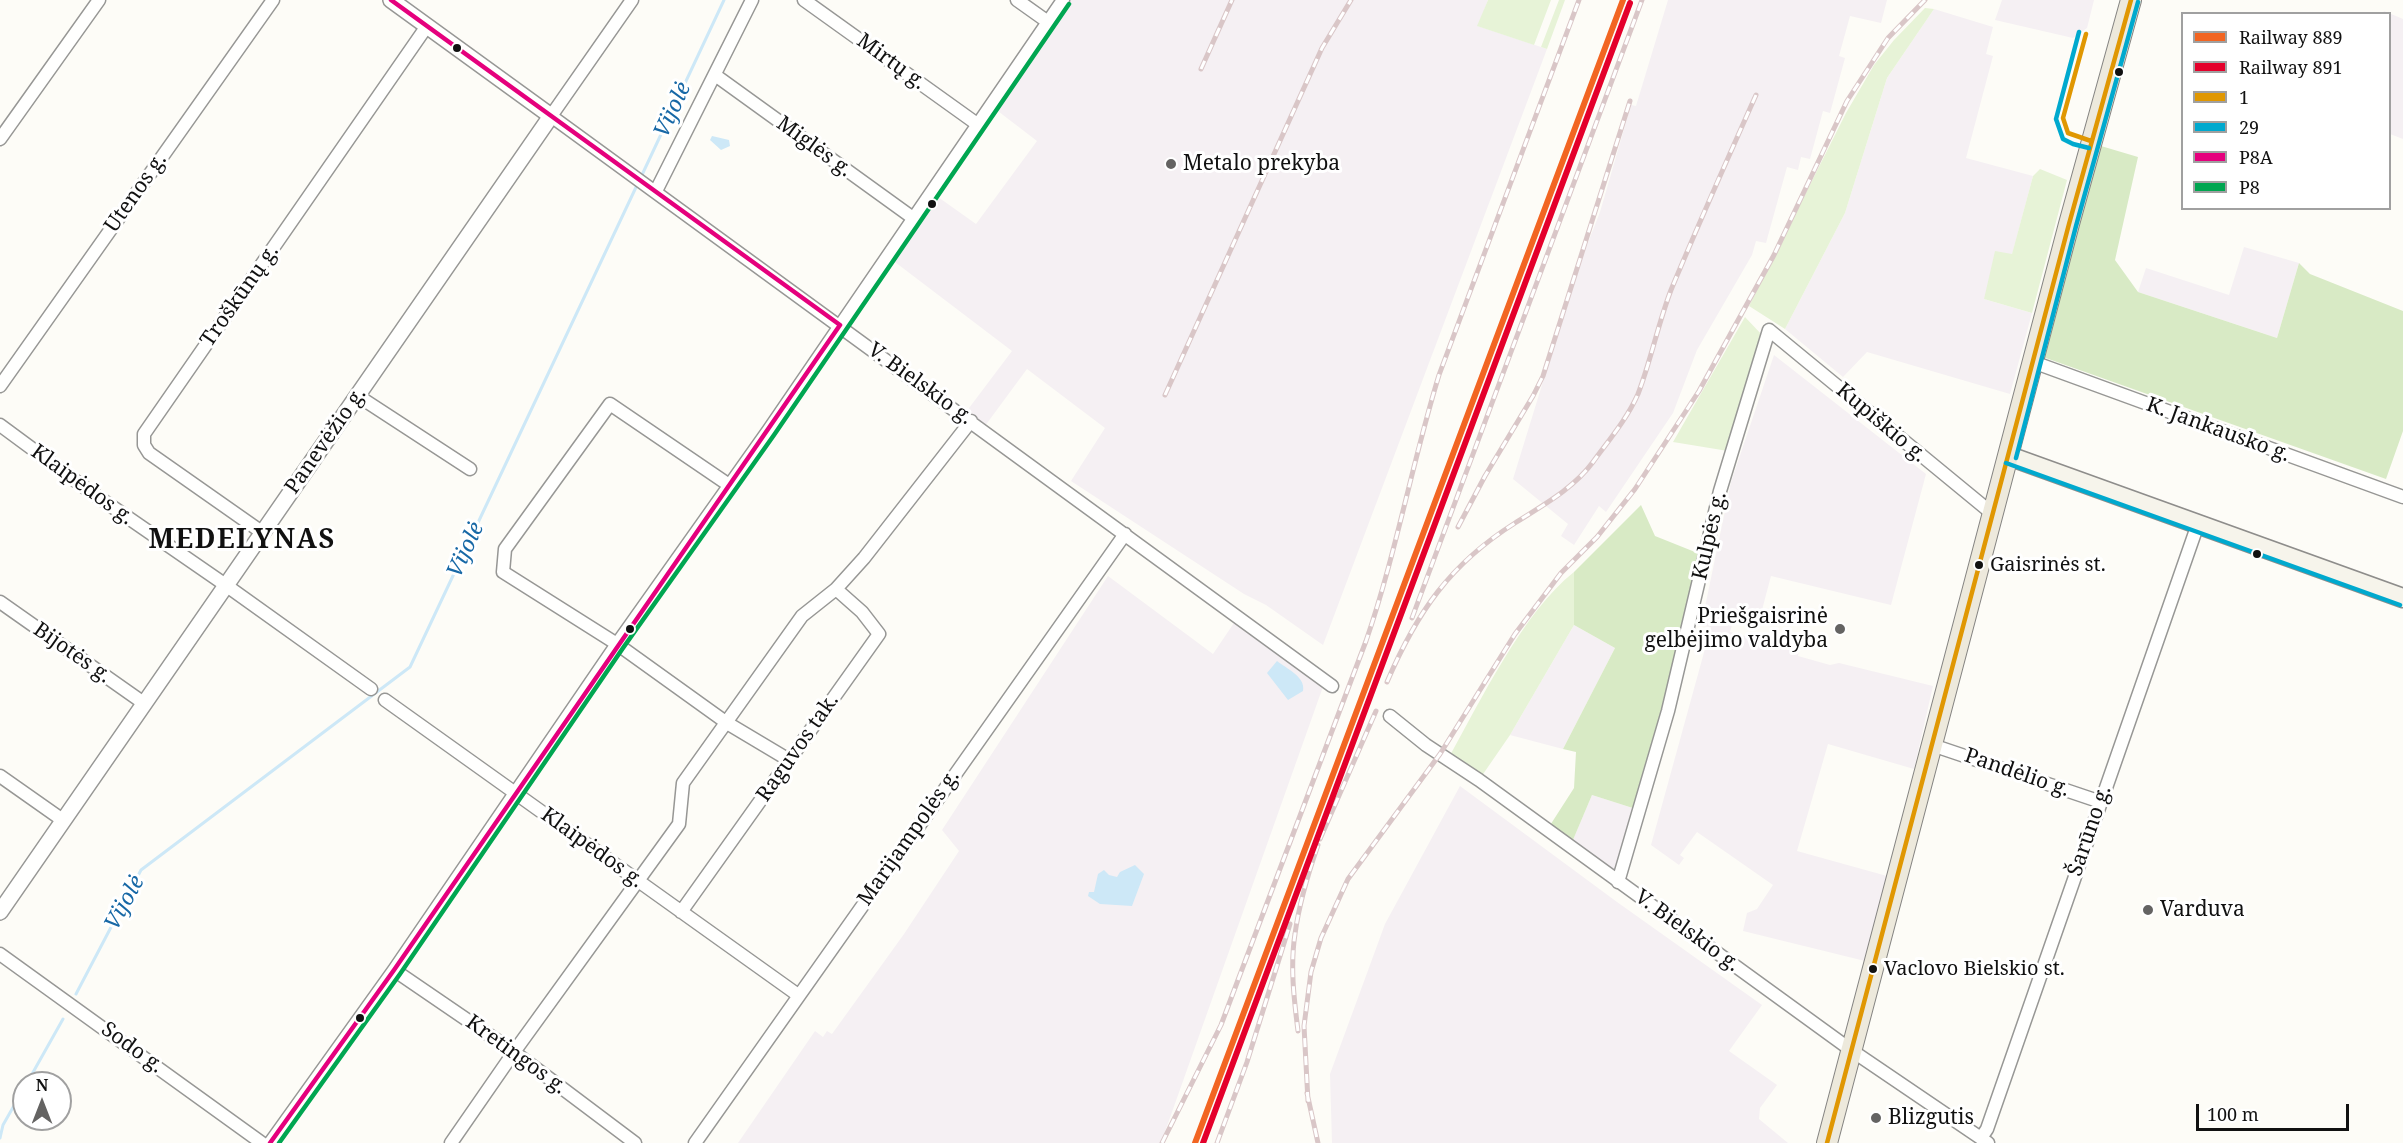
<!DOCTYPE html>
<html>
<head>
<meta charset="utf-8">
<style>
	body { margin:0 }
	#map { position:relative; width:2403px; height:1143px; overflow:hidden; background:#fdfcf7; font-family:"Noto Serif",serif }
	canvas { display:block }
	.legend { position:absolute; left:2181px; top:12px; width:210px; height:198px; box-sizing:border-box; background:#fff; border:2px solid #a0a0a0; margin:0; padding:8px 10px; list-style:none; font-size:18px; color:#111 }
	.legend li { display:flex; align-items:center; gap:12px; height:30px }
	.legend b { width:30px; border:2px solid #a0a0a0 }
	.north { position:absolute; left:12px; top:1071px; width:60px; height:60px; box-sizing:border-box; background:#fff; border:2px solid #a0a0a0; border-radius:50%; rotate:0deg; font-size:16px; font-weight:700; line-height:24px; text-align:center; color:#111 }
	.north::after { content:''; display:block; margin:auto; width:21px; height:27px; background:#646362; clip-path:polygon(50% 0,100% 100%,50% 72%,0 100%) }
	.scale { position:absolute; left:2196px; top:1104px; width:153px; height:27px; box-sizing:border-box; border:3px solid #111; border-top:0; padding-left:8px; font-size:18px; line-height:21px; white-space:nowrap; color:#111; -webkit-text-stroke:4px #fff; paint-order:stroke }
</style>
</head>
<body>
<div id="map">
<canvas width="2403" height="1143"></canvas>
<ul class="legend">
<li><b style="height:8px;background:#f26522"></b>Railway 889</li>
<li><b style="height:8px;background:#e4002b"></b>Railway 891</li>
<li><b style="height:8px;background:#e09702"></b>1</li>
<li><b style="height:8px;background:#00a9ce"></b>29</li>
<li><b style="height:8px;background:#e5007d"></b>P8A</li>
<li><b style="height:8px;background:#00a651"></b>P8</li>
</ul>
<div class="north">N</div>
<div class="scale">100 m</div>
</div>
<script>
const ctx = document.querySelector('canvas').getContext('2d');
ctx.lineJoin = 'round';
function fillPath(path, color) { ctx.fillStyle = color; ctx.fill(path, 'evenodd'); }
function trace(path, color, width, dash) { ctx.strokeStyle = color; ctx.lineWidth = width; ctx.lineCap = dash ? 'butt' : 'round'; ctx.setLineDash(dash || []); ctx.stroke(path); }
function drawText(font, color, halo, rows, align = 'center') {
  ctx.font = font + ' "Noto Serif",serif'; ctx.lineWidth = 6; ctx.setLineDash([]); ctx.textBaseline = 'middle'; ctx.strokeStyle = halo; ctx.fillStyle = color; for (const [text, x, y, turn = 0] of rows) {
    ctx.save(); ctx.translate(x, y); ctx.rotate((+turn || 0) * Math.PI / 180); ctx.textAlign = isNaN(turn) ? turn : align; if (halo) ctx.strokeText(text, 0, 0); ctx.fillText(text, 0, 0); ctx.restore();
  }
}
fillPath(new Path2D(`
	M 1063,0 L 1488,0 L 1478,26 L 1547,49 L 1323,645 L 1266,605 L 1244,594 L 1071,481 L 1105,428 L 1027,369 L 982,430 L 963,416 L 1012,351 L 887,256 L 931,192 L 976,224 L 1037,141 L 990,105 Z
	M 1668,0 L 1887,0 L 1881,23 L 1850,16 L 1839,56 L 1845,58 L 1830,113 L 1823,111 L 1810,159 L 1801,157 L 1798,170 L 1787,167 L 1766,243 L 1756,241 L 1752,255 L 1697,350 L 1673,413 L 1606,512 L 1599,506 L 1574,545 L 1561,536 L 1568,524 L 1513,479 L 1578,268 L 1600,212 L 1631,105 L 1636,106 Z
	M 2002,0 L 2094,0 L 2087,28 L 2073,38 L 1995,20 Z
	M 1934,9 L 1993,27 L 1986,54 L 1993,56 L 1966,158 L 2033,176 L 2012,255 L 1984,299 L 2032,313 L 2010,394 L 1867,352 L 1843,377 L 1785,329 L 1845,213 L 1887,78 Z
	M 2384,11 L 2403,19 L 2403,139 L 2390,134 L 2390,14 L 2383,13 Z
	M 2244,247 L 2299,263 L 2277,338 L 2138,292 L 2146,268 L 2229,295 Z
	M 1774,355 L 1926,474 L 1891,605 L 1771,576 L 1758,625 L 1734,618 L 1730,632 L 1799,651 L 1798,656 L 1830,665 L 1839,663 L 1933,686 L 1914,769 L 1828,744 L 1797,851 L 1887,876 L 1865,961 L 1743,931 L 1747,913 L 1757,909 L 1773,885 L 1697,832 L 1680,855 L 1684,858 L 1679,865 L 1651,845 L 1711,627 L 1701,626 L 1731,482 Z
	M 1108,576 L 1213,654 L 1238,617 L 1325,681 L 1161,1143 L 738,1143 L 815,1031 L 823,1037 L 827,1031 L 832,1034 L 904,934 L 959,851 L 942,830 Z
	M 1574,625 L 1615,648 L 1563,749 L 1510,735 Z
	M 1460,786 L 1617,902 L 1762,1005 L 1729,1051 L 1777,1085 L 1760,1108 L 1759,1119 L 1788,1143 L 1332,1143 L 1330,1074 L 1385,924 Z
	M 1592,795 L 1639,810 L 1618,882 L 1570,847 Z`), '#f5f0f3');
fillPath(new Path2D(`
	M 1488,0 L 1551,0 L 1534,45 L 1477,26 Z
	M 1559,0 L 1565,0 L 1547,49 L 1541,47 Z
	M 1925,8 L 1934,9 L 1887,78 L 1845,213 L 1785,329 L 1749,306 L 1846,113 L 1874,65 L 1894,40 Z
	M 2040,169 L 2067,180 L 2032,313 L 1984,299 L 1995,251 L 2012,254 L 2033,176 Z
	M 1745,317 L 1763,336 L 1728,451 L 1673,442 Z
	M 1574,572 L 1574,625 L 1510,735 L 1479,780 L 1448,759 C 1480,702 1523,612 1574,572 Z`), '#e7f3d7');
fillPath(new Path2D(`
	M 2101,146 L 2138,157 L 2115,260 L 2138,292 L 2277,338 L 2299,263 L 2310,274 L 2403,311 L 2403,431 L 2386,479 L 2043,357 Z
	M 1641,505 L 1655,536 L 1700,554 L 1639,810 L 1592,795 L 1570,847 L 1547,830 L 1574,788 L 1576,752 L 1563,749 L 1615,648 L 1574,625 L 1574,572 Z`), '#d8eac5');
fillPath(new Path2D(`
	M 712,136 L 729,140 L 730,146 L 721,150 L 710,140 Z
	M 1277,661 C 1287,669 1306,677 1303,691 L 1288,700 L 1267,673 Z
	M 1135,865 L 1144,874 L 1132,906 L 1100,904 L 1088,896 L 1089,892 L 1094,892 L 1098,874 L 1104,870 L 1109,875 L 1117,877 L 1120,872 Z`), '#cde8f7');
trace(new Path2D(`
	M 641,177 L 724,0
	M 76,994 L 141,870 L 410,667 L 638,183
	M 27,1083 L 63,1019
	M 0,1138 L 3,1125 L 24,1088`), '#cde8f7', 3);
const minor = new Path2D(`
	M 632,0 L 551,116 L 1332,686
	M 804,0 L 977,124
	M 1017,0 L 1048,22
	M 715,75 L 913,218
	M 0,139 L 99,0
	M 656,191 L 752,0
	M 2033,362 L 2403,497
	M 0,386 L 273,0
	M 358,396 L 470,469
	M 0,425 L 88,490 L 227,586 L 371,689
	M 729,485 L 610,404 L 505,549 L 503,572 L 617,644 L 727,723 L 789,760
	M 263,533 L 149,453 L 144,445 L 144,434 L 427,26
	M 0,602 L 145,704
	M 385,700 L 798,995
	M 1390,716 L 1426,745 L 1479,780 L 1851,1050 L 1988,1143
	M 1932,745 L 2101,802
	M 0,776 L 64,821
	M 1618,882 L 1668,711 L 1720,491 L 1769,330 L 1994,515
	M 681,912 L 879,634 L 862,612 L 836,589
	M 0,954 L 262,1143
	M 394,970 L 514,1052 L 635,1143
	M 1981,1138 L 1987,1129 L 2198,524
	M 270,1143 L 394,970 L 617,644 L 768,431 L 1063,0
	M 451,1143 L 514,1052 L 679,824 L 683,783 L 802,616 L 836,589 L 864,558 L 971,421
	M 695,1143 L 1125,534`);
const tertiary = new Path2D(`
	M 0,912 L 551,116 L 391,0`);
const secondary = new Path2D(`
	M 2009,456 L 2403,598`);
const primary = new Path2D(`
	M 1827,1143 L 2069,224 L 2131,0`);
trace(minor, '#979795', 15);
trace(tertiary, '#979795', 18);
trace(secondary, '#8e8d8b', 21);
trace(primary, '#858482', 22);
trace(minor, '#fffffe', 12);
trace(tertiary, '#fffffe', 15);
trace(secondary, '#f6f4eb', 18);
trace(primary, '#ede9dc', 20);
const rail = new Path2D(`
	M 1201,69 L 1232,0
	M 1165,395 L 1322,48 L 1351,0
	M 1458,527 L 1485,476 L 1533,396 L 1543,376 L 1630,101
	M 1412,618 L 1642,0
	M 1387,682 C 1417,612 1450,564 1515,523 C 1543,505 1573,489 1593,462 C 1609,440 1627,419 1638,394 C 1651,360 1658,324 1671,290 C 1698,225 1727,160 1756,95
	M 1320,839 L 1376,711
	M 1298,1031 C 1294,999 1290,966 1295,934 C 1299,904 1308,874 1318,845
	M 1307,1093 L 1318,1143
	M 1308,1101 L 1304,1026 L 1311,972 L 1321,938 L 1348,879 L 1440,754 L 1515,634 L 1561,573 L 1597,537 L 1635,489 L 1699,391 L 1774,255 L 1847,101 L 1888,38 L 1925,0
	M 1162,1143 L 1221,1025 L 1366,641 C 1396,554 1412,463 1439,375 L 1579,0
	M 1217,1143 L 1247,1062 L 1290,924`);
trace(rail, '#d9c6c7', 5);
trace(rail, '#fff', 3, [9]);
trace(new Path2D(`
	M 2086,34 L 2063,118 L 2068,133 L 2091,141
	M 1827,1143 L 2069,224 L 2131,0`), '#e09702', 4.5);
trace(new Path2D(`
	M 2079,32 L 2056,119 L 2063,139 L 2073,144 L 2089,148
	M 2016,458 L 2076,226 L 2138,2
	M 2006,463 L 2400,605`), '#00a9ce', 4.5);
trace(new Path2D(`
	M 391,0 L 840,325
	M 270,1143 L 394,970 L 840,325`), '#e5007d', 4.5);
trace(new Path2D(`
	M 279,1143 L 400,974 L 623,648 L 774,435 L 1069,4`), '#00a651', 4.5);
trace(new Path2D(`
	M 1195,1143 L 1623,0`), '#f26522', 6);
trace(new Path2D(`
	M 1203,1143 L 1630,3`), '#e4002b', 6);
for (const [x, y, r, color] of [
	[457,48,5,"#111"],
	[2119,72,5,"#111"],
	[1171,164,6,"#646362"],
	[932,204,5,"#111"],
	[2257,554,5,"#111"],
	[1979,565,5,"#111"],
	[630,629,5,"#111"],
	[1840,629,6,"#646362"],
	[2148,910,6,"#646362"],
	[1873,969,5,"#111"],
	[360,1018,5,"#111"],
	[1876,1118,6,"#646362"]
]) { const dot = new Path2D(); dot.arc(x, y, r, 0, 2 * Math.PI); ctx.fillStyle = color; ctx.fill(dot); trace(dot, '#fff', 2); }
drawText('20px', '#111', '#fff', [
	["Gaisrinės st.",1990,565],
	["Vaclovo Bielskio st.",1884,969]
], 'left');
drawText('21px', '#111', '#fff', [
	["Mirtų g.",891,62,36],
	["Miglės g.",814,147,36],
	["Utenos g.",136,193,-55],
	["Troškūnų g.",240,296,-55],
	["V. Bielskio g.",920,384,36],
	["Kupiškio g.",1881,423,40],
	["K. Jankausko g.",2218,430,20],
	["Panevėžio g.",326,441,-55],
	["Klaipėdos g.",82,485,36],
	["Kulpės g.",1710,536,-77],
	["Bijotės g.",72,653,35],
	["Raguvos tak.",798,748,-55],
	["Pandėlio g.",2017,773,19],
	["Šarūno g.",2090,831,-71],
	["Marijampolės g.",909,838,-55],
	["Klaipėdos g.",592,848,36],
	["V. Bielskio g.",1687,931,36],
	["Sodo g.",132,1048,36],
	["Kretingos g.",516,1055,36]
]);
drawText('21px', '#111', '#fff', [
	["Metalo prekyba",1183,164],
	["Priešgaisrinė",1828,617,"right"],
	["gelbėjimo valdyba",1828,641,"right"],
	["Varduva",2160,910],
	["Blizgutis",1888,1118]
], 'left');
drawText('italic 22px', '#1768a6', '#fff', [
	["Vijolė",673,110,-65],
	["Vijolė",466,550,-65],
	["Vijolė",125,903,-61]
]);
ctx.letterSpacing = '1.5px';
drawText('bold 27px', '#111', '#fff', [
	["MEDELYNAS",242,540]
]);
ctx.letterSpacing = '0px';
</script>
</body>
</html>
